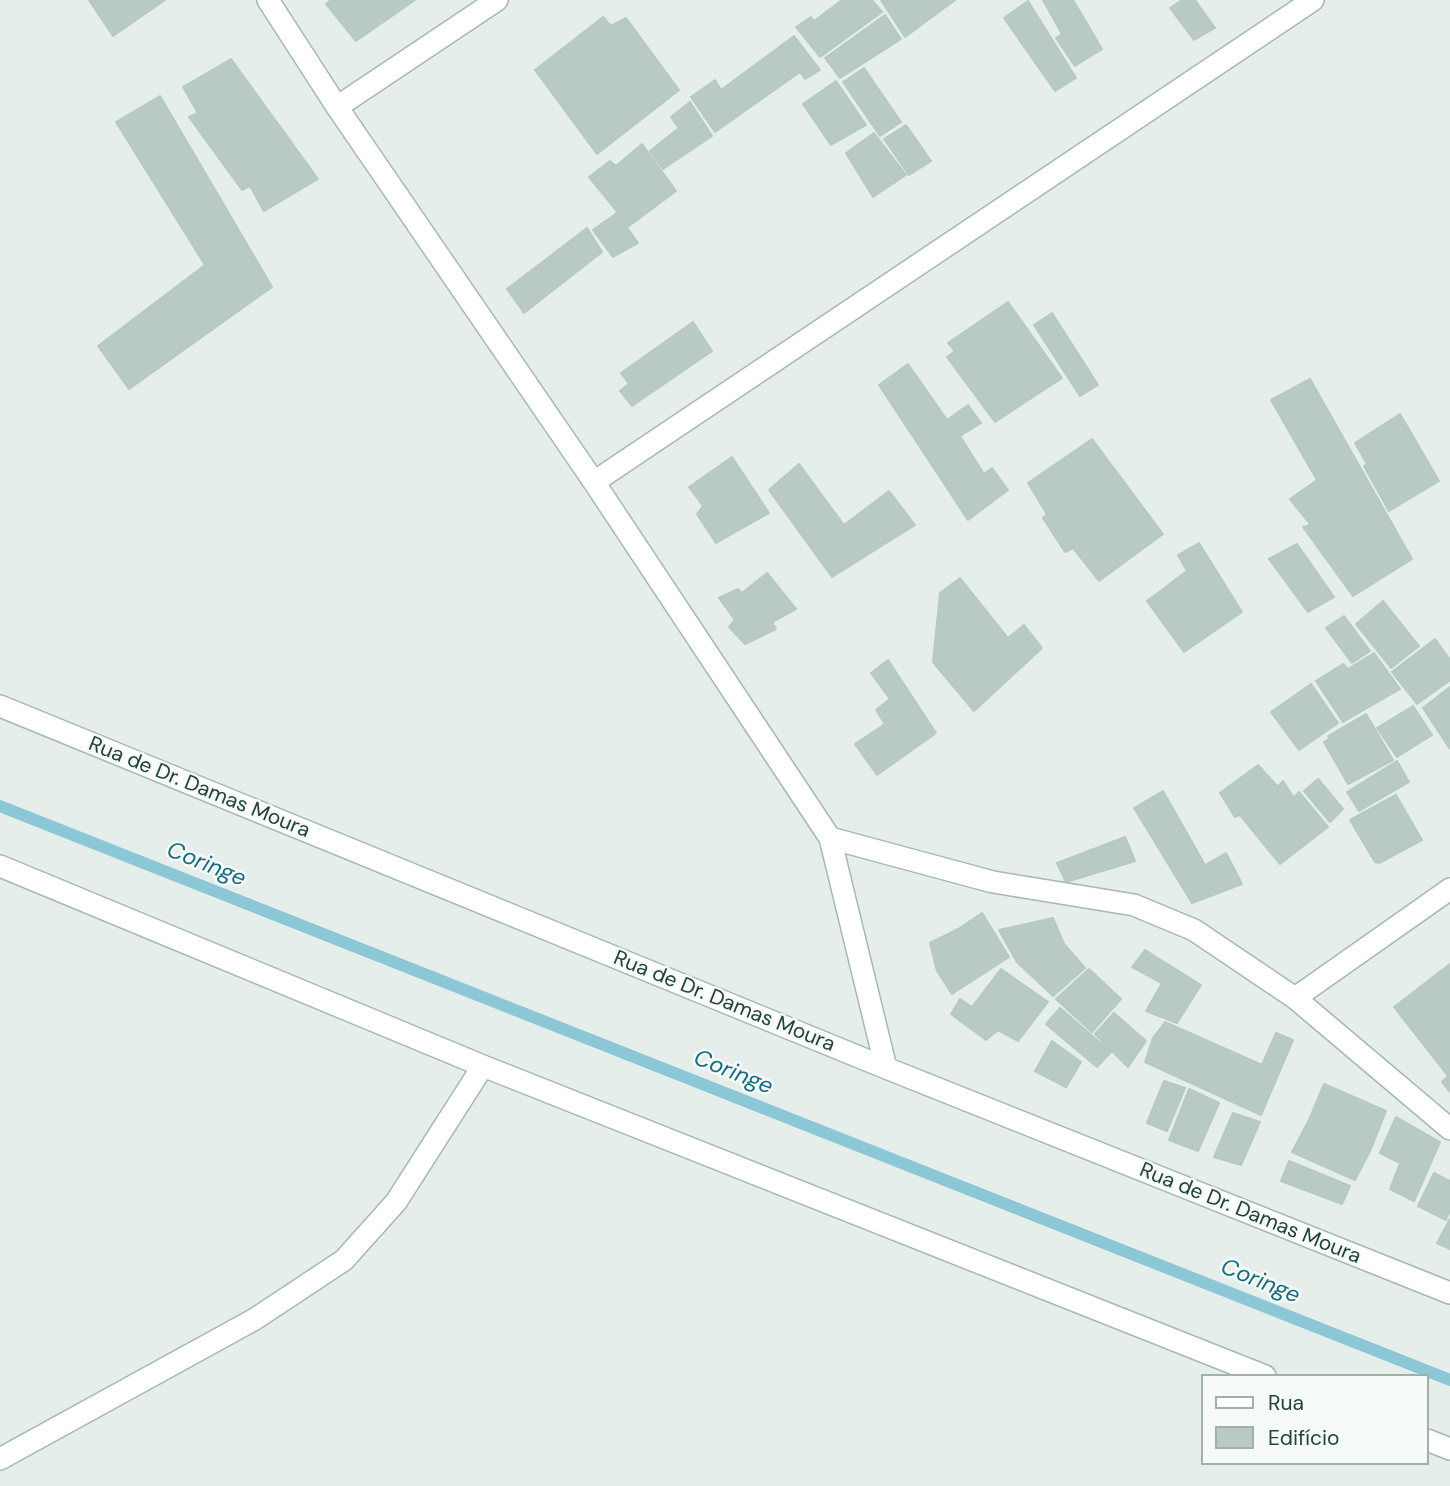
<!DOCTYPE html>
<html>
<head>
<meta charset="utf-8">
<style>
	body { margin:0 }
	#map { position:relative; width:1450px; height:1486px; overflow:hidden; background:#e5eeea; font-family:"DM Sans",sans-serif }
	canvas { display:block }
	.legend { position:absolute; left:1201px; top:1374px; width:228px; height:91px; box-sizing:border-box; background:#f6faf8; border:2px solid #a1b0ac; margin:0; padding:9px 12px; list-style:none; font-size:21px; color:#22423b }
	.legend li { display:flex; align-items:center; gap:14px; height:35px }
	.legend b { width:35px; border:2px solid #a1b0ac }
</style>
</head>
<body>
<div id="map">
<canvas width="1450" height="1486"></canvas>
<ul class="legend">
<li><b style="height:9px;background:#fff"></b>Rua</li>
<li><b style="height:19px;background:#b9cac4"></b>Edifício</li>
</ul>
</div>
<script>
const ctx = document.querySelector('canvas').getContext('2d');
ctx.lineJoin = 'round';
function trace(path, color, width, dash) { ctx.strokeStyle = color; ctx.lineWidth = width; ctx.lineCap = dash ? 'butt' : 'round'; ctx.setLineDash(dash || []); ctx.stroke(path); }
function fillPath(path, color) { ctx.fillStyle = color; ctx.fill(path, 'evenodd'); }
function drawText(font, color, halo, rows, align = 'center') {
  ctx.font = font + ' "DM Sans",sans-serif'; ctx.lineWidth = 5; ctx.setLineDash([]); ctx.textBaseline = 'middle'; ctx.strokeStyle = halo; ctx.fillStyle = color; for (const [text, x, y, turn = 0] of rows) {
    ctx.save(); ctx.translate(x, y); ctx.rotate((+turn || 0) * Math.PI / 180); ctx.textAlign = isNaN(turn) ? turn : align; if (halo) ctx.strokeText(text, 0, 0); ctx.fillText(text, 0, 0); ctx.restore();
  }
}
trace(new Path2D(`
	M 0,806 L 1450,1380`), '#8bc7d5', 12);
const building = new Path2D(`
	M 89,0 L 165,0 L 113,36 Z
	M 331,0 L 415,0 L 356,41 L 326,4 Z
	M 842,0 L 872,0 L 882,12 L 820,57 L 796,27 L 811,17 L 814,21 Z
	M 881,0 L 955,0 L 905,37 Z
	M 1043,0 L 1073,0 L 1102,49 L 1075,66 L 1056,38 L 1062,34 Z
	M 1182,0 L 1195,0 L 1215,28 L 1194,40 L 1170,8 Z
	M 1028,1 L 1076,78 L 1055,91 L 1004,18 Z
	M 885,15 L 901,39 L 840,78 L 825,58 Z
	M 603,17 L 611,26 L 626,18 L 679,90 L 597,154 L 535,70 Z
	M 794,36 L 820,70 L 805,79 L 800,72 L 715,132 L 691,97 L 715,80 L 721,90 Z
	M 231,59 L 318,179 L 264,211 L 250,186 L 242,190 L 189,117 L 198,113 L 183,87 Z
	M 864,68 L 901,122 L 880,136 L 843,82 Z
	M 836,81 L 866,125 L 831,145 L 803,104 Z
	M 160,96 L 272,287 L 129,389 L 98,346 L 205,265 L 116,122 Z
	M 690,102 L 712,136 L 663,169 L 650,151 L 679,128 L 671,117 Z
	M 906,125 L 931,161 L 909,175 L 884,139 Z
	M 874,133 L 906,175 L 873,197 L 846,153 Z
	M 642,144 L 676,191 L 629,226 L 589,177 L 610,161 L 616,166 Z
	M 617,213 L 638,243 L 613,257 L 593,230 Z
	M 587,228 L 602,252 L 524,313 L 507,289 Z
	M 1008,302 L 1062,378 L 995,422 L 947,357 L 955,351 L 948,343 Z
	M 1052,313 L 1098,385 L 1080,396 L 1034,325 Z
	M 693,322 L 712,351 L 632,406 L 620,391 L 629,384 L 621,373 Z
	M 908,364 L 947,420 L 968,405 L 981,423 L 960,436 L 984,474 L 992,468 L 1008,490 L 968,520 L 879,385 Z
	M 1310,379 L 1412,559 L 1353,596 L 1303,527 L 1311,525 L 1290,499 L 1317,480 L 1271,400 Z
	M 1400,414 L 1439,481 L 1389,511 L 1364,466 L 1367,464 L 1355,443 Z
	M 1092,439 L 1163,534 L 1099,581 L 1073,548 L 1065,552 L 1043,518 L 1047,514 L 1028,483 Z
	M 732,457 L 769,513 L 716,543 L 697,514 L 703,506 L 689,487 Z
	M 799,464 L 844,525 L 889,491 L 915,525 L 832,577 L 769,490 Z
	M 1199,543 L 1242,612 L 1184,652 L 1147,601 L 1187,571 L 1178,555 Z
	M 1297,544 L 1334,597 L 1308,612 L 1269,559 Z
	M 767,573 L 796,609 L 772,622 L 776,629 L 745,644 L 729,627 L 735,620 L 719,598 L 738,589 L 742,593 Z
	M 960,578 L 1008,638 L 1024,625 L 1042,648 L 974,711 L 933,662 L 940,593 Z
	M 1383,601 L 1419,646 L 1391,668 L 1356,624 Z
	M 1344,616 L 1370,651 L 1352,663 L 1326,628 Z
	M 1435,639 L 1450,660 L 1450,680 L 1417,704 L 1392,672 Z
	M 1374,653 L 1400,689 L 1343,722 L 1316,681 L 1343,664 L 1348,669 Z
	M 888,660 L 936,733 L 877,775 L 855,744 L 885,724 L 876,710 L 890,699 L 871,673 Z
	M 1311,684 L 1338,723 L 1299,750 L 1271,712 Z
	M 1450,687 L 1450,749 L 1423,708 Z
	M 1413,706 L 1432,735 L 1397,757 L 1377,728 Z
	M 1366,714 L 1393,760 L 1348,784 L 1324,742 L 1329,739 L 1328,736 Z
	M 1397,761 L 1409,782 L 1359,811 L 1347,792 Z
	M 1258,765 L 1278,787 L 1283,781 L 1294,798 L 1299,792 L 1328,827 L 1280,864 L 1240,815 L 1235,817 L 1220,793 Z
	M 1318,779 L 1343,809 L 1330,822 L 1304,791 Z
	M 1163,791 L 1205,865 L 1226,853 L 1242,884 L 1192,903 L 1134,808 Z
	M 1396,795 L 1422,840 L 1379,863 L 1375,862 L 1350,820 Z
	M 1125,837 L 1135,861 L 1066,882 L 1057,863 Z
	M 982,913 L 1009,957 L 952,994 L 937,971 L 930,943 L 958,929 Z
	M 1053,918 L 1064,944 L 1085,968 L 1053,996 L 1017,962 L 999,930 Z
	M 1145,950 L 1201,985 L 1177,1023 L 1146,1011 L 1162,983 L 1132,967 Z
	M 1450,964 L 1450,1092 L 1442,1082 L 1448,1076 L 1394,1007 Z
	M 1001,969 L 1048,1002 L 1018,1041 L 998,1030 L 986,1040 L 951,1014 L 960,999 L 972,1007 Z
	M 1089,969 L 1121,999 L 1092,1032 L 1056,999 Z
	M 1060,1008 L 1111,1052 L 1097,1067 L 1046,1024 Z
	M 1114,1013 L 1146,1041 L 1128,1067 L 1095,1034 Z
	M 1165,1022 L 1262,1065 L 1276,1033 L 1293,1040 L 1261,1115 L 1145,1062 L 1153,1038 Z
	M 1052,1041 L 1081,1062 L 1066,1087 L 1035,1071 Z
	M 1164,1081 L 1185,1088 L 1167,1131 L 1147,1123 Z
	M 1324,1084 L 1386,1111 L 1371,1149 L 1355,1180 L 1292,1152 L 1309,1120 Z
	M 1189,1089 L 1219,1103 L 1198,1151 L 1169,1140 Z
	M 1233,1113 L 1260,1122 L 1241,1165 L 1214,1157 Z
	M 1396,1117 L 1440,1142 L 1414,1201 L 1390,1189 L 1400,1163 L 1380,1153 Z
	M 1289,1161 L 1350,1186 L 1342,1204 L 1281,1181 Z
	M 1434,1173 L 1450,1181 L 1450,1210 L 1446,1220 L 1418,1206 Z
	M 1450,1219 L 1450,1249 L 1437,1243 Z`);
fillPath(building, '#b9cac4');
trace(building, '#b6c9c2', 2);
const minor = new Path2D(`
	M 268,0 L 337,107 L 594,482 L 830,838 L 886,1068
	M 337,107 L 497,0
	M 594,482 L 1313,0
	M 0,706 L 886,1068 L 1450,1293
	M 830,838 L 993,882 L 1134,905 L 1194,930 L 1295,998 L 1450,1129
	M 0,866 L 483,1066 L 1265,1376
	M 1295,998 L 1450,889
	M 1427,1440 L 1450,1449
	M 0,1459 L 255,1319 L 344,1260 L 396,1202 L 483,1066`);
trace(minor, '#a7b7b2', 24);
trace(minor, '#fff', 21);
drawText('21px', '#22423b', '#f6faf8', [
	["Rua de Dr. Damas Moura",199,788,22],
	["Rua de Dr. Damas Moura",724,1002,22],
	["Rua de Dr. Damas Moura",1250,1214,22]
]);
drawText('italic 23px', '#196b81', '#f6faf8', [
	["Coringe",206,865,22],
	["Coringe",733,1073,22],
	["Coringe",1260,1282,22]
]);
</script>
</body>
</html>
